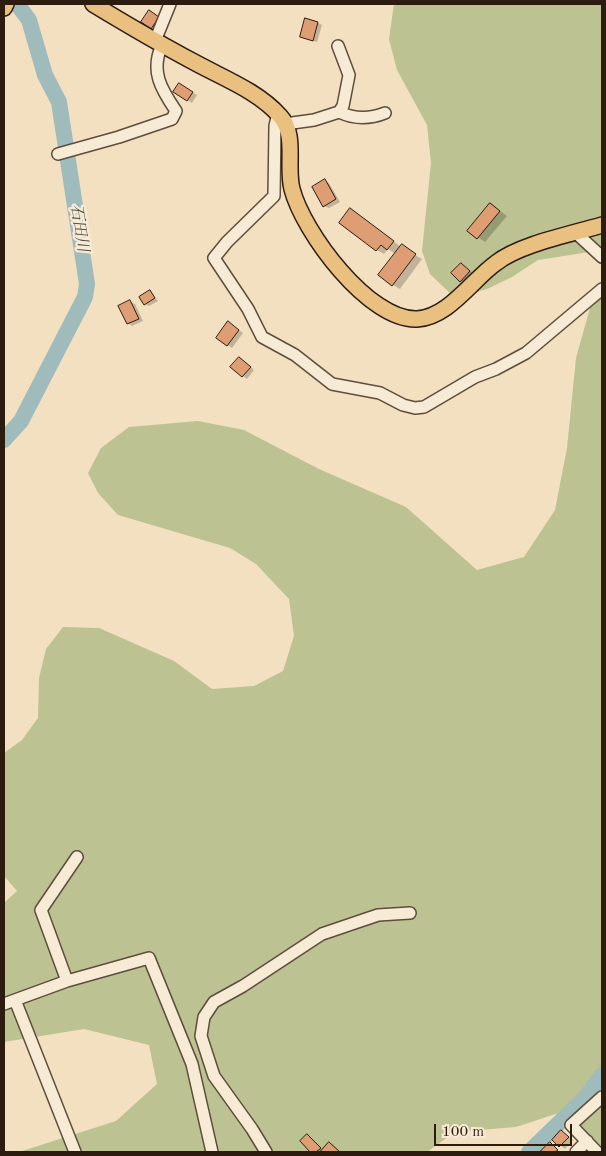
<!DOCTYPE html>
<html>
<head>
<meta charset="utf-8">
<style>
	body { margin:0 }
	#map { position:relative; width:606px; height:1156px; overflow:hidden; background:#f2e0c0; font-family:"Old Standard TT",serif }
	canvas { display:block }
	.frame { position:absolute; inset:0; border:5px solid #2c1c10; pointer-events:none }
	.scale { position:absolute; left:434px; top:1124px; width:138px; height:22px; box-sizing:border-box; border:2px solid #2c1c10; border-top:0; padding-left:6px; font-size:15px; line-height:18px; white-space:nowrap; color:#2c1c10; -webkit-text-stroke:4px #f7ebd6; paint-order:stroke }
</style>
</head>
<body>
<div id="map">
<canvas width="606" height="1156"></canvas>
<div class="frame"></div>
<div class="scale">100 m</div>
</div>
<script>
const ctx = document.querySelector('canvas').getContext('2d');
ctx.lineJoin = 'round';
function fillPath(path, color) { ctx.fillStyle = color; ctx.fill(path, 'evenodd'); }
function trace(path, color, width, dash) { ctx.strokeStyle = color; ctx.lineWidth = width; ctx.lineCap = dash ? 'butt' : 'round'; ctx.setLineDash(dash || []); ctx.stroke(path); }
function drawText(font, color, halo, rows, align = 'center') {
  ctx.font = font + ' "Old Standard TT","Noto Serif JP",serif'; ctx.lineWidth = 4.5; ctx.setLineDash([]); ctx.textBaseline = 'middle'; ctx.strokeStyle = halo; ctx.fillStyle = color; for (const [text, x, y, turn = 0] of rows) {
    ctx.save(); ctx.translate(x, y); ctx.rotate((+turn || 0) * Math.PI / 180); ctx.textAlign = isNaN(turn) ? turn : align; if (halo) ctx.strokeText(text, 0, 0); ctx.fillText(text, 0, 0); ctx.restore();
  }
}
fillPath(new Path2D(`
	M 394,4 L 602,4 L 602,250 L 538,260 L 512,277 L 487,289 L 455,298 L 430,274 L 422,251 L 431,163 L 427,125 L 397,70 L 389,39 Z
	M 602,295 L 602,1073 L 595,1101 L 516,1127 L 455,1132 L 427,1152 L 19,1152 L 116,1121 L 157,1084 L 149,1045 L 84,1029 L 4,1042 L 4,903 L 17,891 L 4,876 L 4,753 L 22,740 L 38,718 L 39,678 L 46,649 L 63,627 L 99,628 L 174,661 L 212,689 L 254,686 L 283,671 L 294,636 L 289,599 L 256,564 L 230,548 L 118,515 L 98,493 L 88,473 L 101,448 L 129,427 L 198,421 L 244,430 L 319,469 L 406,507 L 477,570 L 524,557 L 555,510 L 567,448 L 576,358 L 590,308 Z
	M 602,1102 L 602,1151 L 578,1128 Z`), '#bcc292');
fillPath(new Path2D(`
	M 150,12 L 162,21 L 156,30 L 143,22 Z
	M 318,23 L 322,25 L 317,42 L 302,37 Z
	M 179,84 L 197,95 L 192,103 L 175,92 Z
	M 325,181 L 329,183 L 340,202 L 329,208 L 324,206 Z
	M 491,204 L 507,216 L 485,242 L 469,231 Z
	M 351,209 L 401,247 L 422,259 L 400,289 L 393,285 L 396,254 L 388,249 L 384,254 L 377,250 Z
	M 461,264 L 474,274 L 466,283 L 461,281 Z
	M 150,292 L 158,301 L 149,306 L 145,304 Z
	M 130,302 L 135,304 L 143,321 L 132,326 L 128,323 Z
	M 233,326 L 243,333 L 232,348 L 218,338 Z
	M 244,361 L 254,370 L 247,379 L 243,376 Z
	M 562,1131 L 573,1140 L 565,1149 L 554,1140 Z
	M 307,1136 L 323,1150 L 334,1146 L 340,1152 L 312,1152 L 301,1141 Z`), '#0003');
trace(new Path2D(`
	M 4,440 L 21,421 L 85,297 L 87,284 L 59,102 L 45,75 L 29,20 L 17,4
	M 529,1152 L 586,1097 L 602,1075`), '#9fbbbc', 16);
const building = new Path2D(`
	M 149,10 L 159,17 L 151,29 L 141,22 Z
	M 305,18 L 318,22 L 313,41 L 300,37 Z
	M 179,83 L 193,92 L 187,101 L 173,92 Z
	M 325,179 L 336,199 L 323,207 L 312,187 Z
	M 490,203 L 500,211 L 477,239 L 467,231 Z
	M 350,208 L 394,241 L 387,250 L 381,245 L 376,251 L 339,223 Z
	M 402,244 L 416,254 L 392,286 L 378,275 Z
	M 461,263 L 470,271 L 460,282 L 451,273 Z
	M 150,290 L 155,298 L 144,305 L 139,297 Z
	M 130,300 L 139,319 L 127,324 L 118,306 Z
	M 228,321 L 239,330 L 227,346 L 216,338 Z
	M 239,357 L 251,367 L 242,377 L 230,367 Z
	M 561,1130 L 569,1137 L 559,1147 L 552,1140 Z
	M 307,1134 L 321,1148 L 316,1152 L 310,1152 L 300,1141 Z
	M 329,1142 L 340,1152 L 320,1152 Z
	M 550,1142 L 558,1150 L 555,1152 L 543,1152 L 541,1151 Z`);
fillPath(building, '#de9d72');
trace(building, '#2c1c10', 1);
const minor = new Path2D(`
	M 155,41 L 170,4
	M 339,112 C 354,119 370,119 385,113
	M 278,113 L 275,126 L 274,196 L 227,242 L 214,258 L 248,309 L 262,337 L 295,355 L 332,384 L 380,393 L 403,405 L 415,408 L 424,407 L 475,377 L 496,369 L 526,353 L 602,289
	M 285,124 L 314,120 L 339,112 L 343,106 L 349,75 L 338,46
	M 58,154 L 119,137 L 172,119 L 176,111 C 161,89 150,71 162,45
	M 576,233 L 602,257
	M 67,981 L 41,910 L 77,857
	M 15,1000 L 75,1152
	M 4,1004 L 67,981 L 149,958 L 192,1064 L 212,1152
	M 266,1152 L 252,1129 L 214,1076 L 201,1036 L 204,1017 L 214,1002 L 243,986 L 322,934 L 378,915 L 410,913
	M 576,1152 L 587,1141
	M 597,1152 L 571,1125 L 602,1097`);
const major = new Path2D(`
	M 93,4 C 126,24 160,44 194,62 C 223,78 258,91 280,116 C 297,134 286,167 292,189 C 303,232 369,321 417,319 C 449,317 472,280 496,263 C 520,244 572,234 602,225
	M 4,8 L 6,4`);
trace(minor, '#5e4d3c', 14);
trace(major, '#2c1c10', 18);
trace(minor, '#f7ebd6', 11);
trace(major, '#e9c080', 15);
drawText('italic 16px', '#4e4c44', '#f7ebd6', [
	["石田川",79,228,81]
]);
</script>
</body>
</html>
